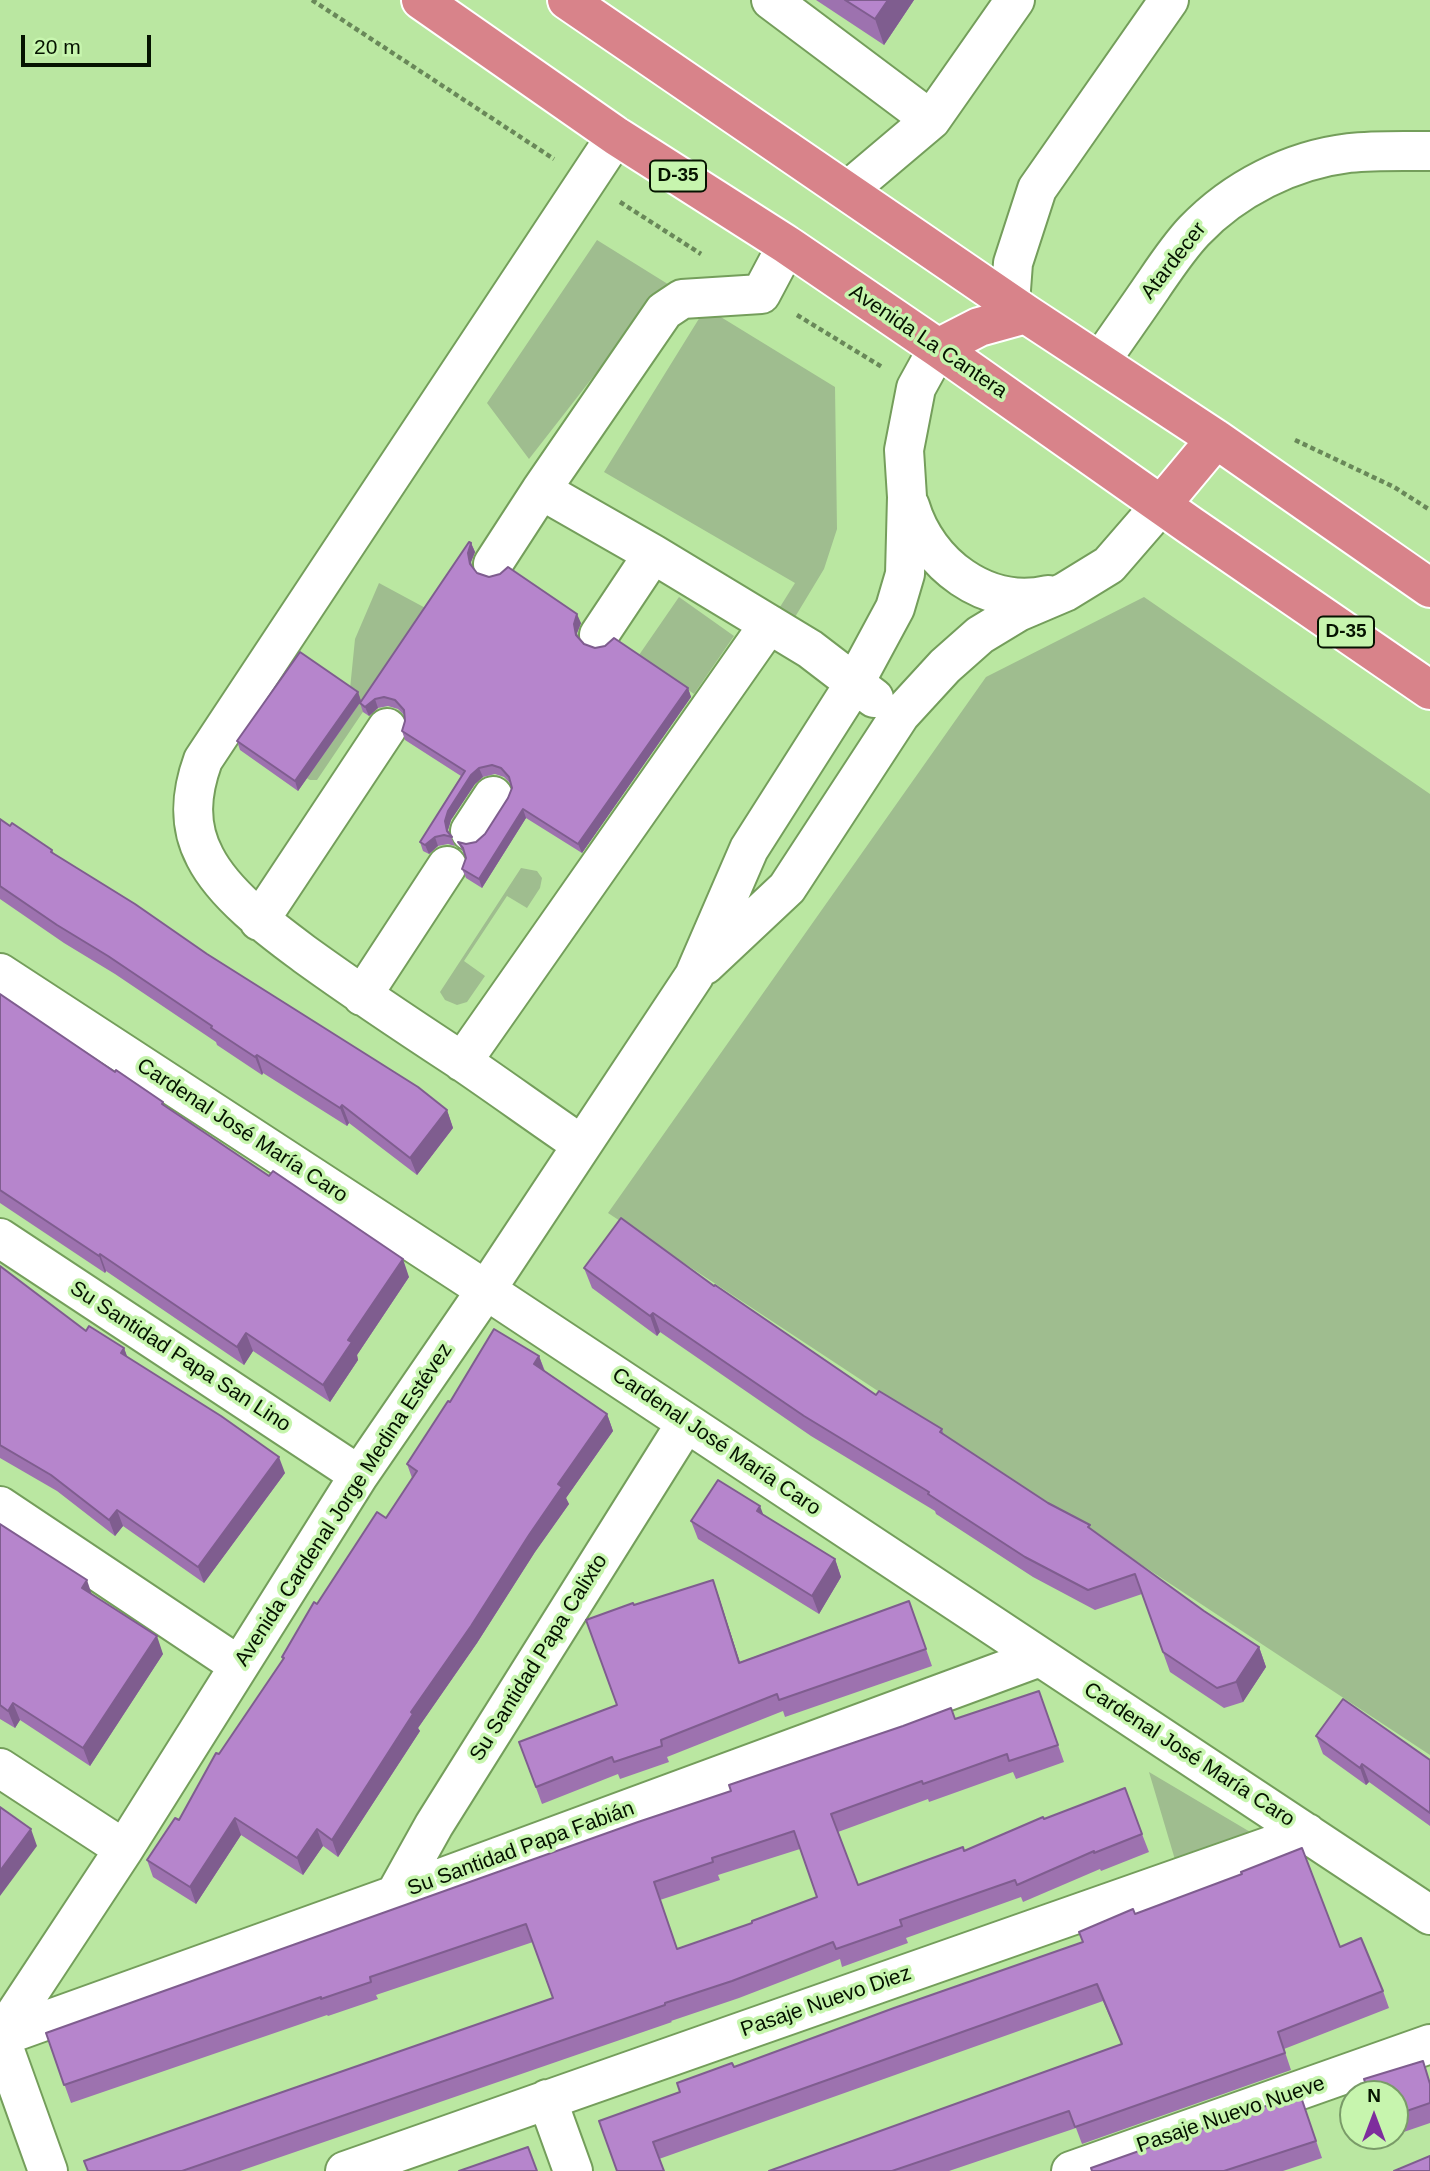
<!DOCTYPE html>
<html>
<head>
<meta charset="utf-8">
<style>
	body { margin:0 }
	#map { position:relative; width:1430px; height:2171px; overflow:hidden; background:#bae7a1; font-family:Arial,sans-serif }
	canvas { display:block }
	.north { position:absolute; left:1339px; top:2080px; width:70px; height:70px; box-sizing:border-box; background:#c7f5ae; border:2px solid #799b68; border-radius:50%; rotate:0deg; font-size:19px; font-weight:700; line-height:28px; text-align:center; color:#051300 }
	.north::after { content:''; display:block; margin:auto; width:24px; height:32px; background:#7e2d9d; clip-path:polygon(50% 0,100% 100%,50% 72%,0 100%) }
	.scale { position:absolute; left:21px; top:35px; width:130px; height:32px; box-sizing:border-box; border:4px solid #051300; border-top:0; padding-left:9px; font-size:21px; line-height:24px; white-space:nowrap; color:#051300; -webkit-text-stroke:5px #c7f5ae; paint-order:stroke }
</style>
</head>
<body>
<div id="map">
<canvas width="1430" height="2171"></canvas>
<div class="north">N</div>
<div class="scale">20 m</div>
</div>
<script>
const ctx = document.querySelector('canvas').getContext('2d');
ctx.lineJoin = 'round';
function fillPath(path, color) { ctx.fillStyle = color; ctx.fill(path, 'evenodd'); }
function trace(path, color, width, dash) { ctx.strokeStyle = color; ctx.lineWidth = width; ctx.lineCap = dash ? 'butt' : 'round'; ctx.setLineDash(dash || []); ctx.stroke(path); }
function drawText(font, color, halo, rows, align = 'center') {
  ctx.font = font + ' Arial,sans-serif'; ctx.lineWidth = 7; ctx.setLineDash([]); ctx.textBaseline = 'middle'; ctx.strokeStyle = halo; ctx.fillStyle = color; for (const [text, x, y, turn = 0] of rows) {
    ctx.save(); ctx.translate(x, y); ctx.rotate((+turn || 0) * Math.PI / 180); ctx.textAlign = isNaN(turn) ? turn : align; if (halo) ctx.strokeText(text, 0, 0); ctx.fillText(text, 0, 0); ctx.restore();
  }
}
fillPath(new Path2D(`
	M 597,240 L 679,291 L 646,309 L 529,459 L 487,403 Z
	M 711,311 L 835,387 L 837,529 L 824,569 L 789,627 L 780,607 L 795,583 L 604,472 L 700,317 Z
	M 379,583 L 431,611 L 317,780 L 310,780 L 303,776 L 348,709 L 355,639 Z
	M 679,597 L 734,636 L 694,694 L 639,655 Z
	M 1144,597 L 1430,794 L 1430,1755 L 608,1213 L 986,677 Z
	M 521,868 L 537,871 L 542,878 L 540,888 L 527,908 L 507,896 L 464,961 L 485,976 L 467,1002 L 457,1005 L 445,1000 L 440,992 Z
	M 1149,1772 L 1257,1836 L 1176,1863 Z`), '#9fbd8f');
const minor = new Path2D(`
	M 771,0 L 931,120
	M 847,191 L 931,120 L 1015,0
	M 1010,303 L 1013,263 L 1037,189 L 1169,0
	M 1100,362 C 1117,337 1135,312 1152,287 C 1165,268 1178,248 1194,231 C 1234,189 1291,160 1349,153 C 1376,150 1403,151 1430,151
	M 541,490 L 653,554 L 810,649 L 874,698
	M 910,506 C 927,564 986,609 1048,595
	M 493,564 L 541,490 L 664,311 L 682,299 L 761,294 L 787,245
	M 599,635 L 653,554
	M 470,831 L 493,796
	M 259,921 L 387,728
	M 705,965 L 787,888 L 900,715 L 945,666 L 980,635 L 1018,612 L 1065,592 L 1109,565 L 1161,505
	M 0,973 L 486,1290 L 1430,1915
	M 362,996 L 447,866
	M 462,1062 L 769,624
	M 582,1145 C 541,1117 501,1088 460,1060 C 408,1026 357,992 307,956 C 272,930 225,896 205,857 C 188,825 191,793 203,760 L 616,136
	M 0,1238 L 359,1475
	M 0,1506 L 238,1665
	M 0,1768 L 124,1849
	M 395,1895 L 434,1825 L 686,1423
	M 0,2037 L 124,1849 L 359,1475 L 486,1290 L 694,976 L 749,849 L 854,684 L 895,608 L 905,574 L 907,497 L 904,450 L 916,388 L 938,348
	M 0,2037 L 395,1895 L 1040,1657
	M 0,2037 L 48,2171
	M 547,2099 L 573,2171
	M 345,2171 L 1307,1833
	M 1071,2171 L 1430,2044`);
const highway = new Path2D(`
	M 421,0 L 616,136 L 787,245 L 938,348 L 1191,526 L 1430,690
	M 567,0 L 1026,314 L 1216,439 L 1430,588
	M 938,348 L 979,327 L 1026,314
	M 1161,505 L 1216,439`);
trace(minor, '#749e5b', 42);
trace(highway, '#fff', 42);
trace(new Path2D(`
	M 312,0 L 554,159
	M 620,202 L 701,254
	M 797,315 L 882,367
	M 1295,440 L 1394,487 L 1430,510`), '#698859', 4.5, [5, 3.5]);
trace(minor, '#fff', 38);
trace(highway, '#d8838a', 38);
fillPath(new Path2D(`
	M 816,0 L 914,0 L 884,45 Z
	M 471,543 L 475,552 L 471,562 L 472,567 L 477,573 L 581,623 L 577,633 L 578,638 L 584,644 L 688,688 L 691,697 L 582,853 L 526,818 L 482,888 L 466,878 L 462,869 L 466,858 L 458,842 L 466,844 L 476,842 L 485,834 L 508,798 L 512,788 L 511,784 L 504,777 L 495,774 L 483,777 L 475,784 L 451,820 L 448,830 L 455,846 L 448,844 L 438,846 L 429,854 L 423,851 L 420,842 L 461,776 L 405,740 L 402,731 L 405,721 L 405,716 L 398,709 L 388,706 L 378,708 L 369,716 L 363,712 L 360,703 L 298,791 L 240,750 L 237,741 L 358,692 L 361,701 Z
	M 0,819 L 10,826 L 52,850 L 54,854 L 447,1110 L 453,1128 L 417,1175 L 349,1123 L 347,1126 L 263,1073 L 262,1075 L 217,1045 L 216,1042 L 115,974 L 64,943 L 0,899 Z
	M 0,994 L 164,1105 L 409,1277 L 357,1355 L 358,1360 L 330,1402 L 253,1351 L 244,1365 L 106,1271 L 105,1273 L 0,1203 Z
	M 0,1266 L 86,1331 L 124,1348 L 127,1357 L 285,1473 L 204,1583 L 123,1526 L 115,1536 L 57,1491 L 0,1458 Z
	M 584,1268 L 714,1286 L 876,1395 L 942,1429 L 944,1435 L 1048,1503 L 1091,1530 L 1204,1611 L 1259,1647 L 1266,1667 L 1243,1702 L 1224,1708 L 1170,1672 L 1142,1594 L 1095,1610 L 1033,1577 L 936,1514 L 935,1511 L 811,1436 L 660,1332 L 657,1336 L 592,1288 Z
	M 539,1356 L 545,1371 L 607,1414 L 613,1431 L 566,1498 L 569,1504 L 535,1552 L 477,1643 L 418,1728 L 420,1731 L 338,1857 L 323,1846 L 303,1875 L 241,1835 L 196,1904 L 153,1877 L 147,1860 L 179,1820 L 219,1754 L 283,1660 L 282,1657 L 317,1604 L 386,1518 L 412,1478 L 407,1464 L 450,1402 Z
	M 764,1515 L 835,1559 L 841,1577 L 819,1614 L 698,1539 L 691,1521 Z
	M 0,1524 L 92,1594 L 163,1654 L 90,1766 L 20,1720 L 15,1728 L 0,1719 Z
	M 713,1580 L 740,1662 L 909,1601 L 932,1666 L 785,1717 L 783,1711 L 667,1757 L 669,1762 L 620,1779 L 618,1774 L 542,1804 L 519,1742 L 617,1705 L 634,1605 Z
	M 1039,1691 L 1064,1762 L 1016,1779 L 1013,1772 L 929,1802 L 928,1799 L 838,1832 L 858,1885 L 964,1851 L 1044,1819 L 1142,1834 L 1149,1852 L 1101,1871 L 1100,1869 L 1023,1902 L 1021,1897 L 906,1938 L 908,1943 L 842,1967 L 840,1959 L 739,1998 L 671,2021 L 672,2022 L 240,2171 L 88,2171 L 553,1998 L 533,1942 L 376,1995 L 378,1999 L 328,2016 L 327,2015 L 71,2103 L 46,2033 ZM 800,1849 L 817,1897 L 752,1923 L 677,1949 L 660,1900 L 720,1880 L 718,1875 Z
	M 1316,1736 L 1430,1760 L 1430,1826 L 1369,1782 L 1366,1785 L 1323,1754 Z
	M 1135,1914 L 1340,1947 L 1383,1991 L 1389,2008 L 1284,2049 L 1291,2070 L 1082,2144 L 1076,2128 L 949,2171 L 769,2171 L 1122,2045 L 1103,2001 L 659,2159 L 617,2171 L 680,2092 L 734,2067 L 1083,1942 Z
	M 1430,2082 L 1430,2123 L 1395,2135 L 1395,2094 Z
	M 1300,2094 L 1322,2158 L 1283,2171 L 1092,2171 Z`), '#9d72af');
fillPath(new Path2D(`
	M 888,0 L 914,0 L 884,45 L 875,19 Z
	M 471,543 L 475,552 L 471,562 L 473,573 L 470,564 L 468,553 Z
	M 577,614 L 581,623 L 577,633 L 579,644 L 576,635 L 574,624 Z
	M 688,688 L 691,697 L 582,853 L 578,844 Z
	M 358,692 L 361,701 L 298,791 L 295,781 Z
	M 375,699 L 378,708 L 369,716 L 365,707 Z
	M 479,768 L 483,777 L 475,784 L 451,820 L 448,830 L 449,836 L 445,821 L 448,811 L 471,775 Z
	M 523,809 L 526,818 L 482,888 L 479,879 Z
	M 435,837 L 438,846 L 429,854 L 425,845 Z
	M 257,1055 L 263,1073 L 262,1075 L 255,1057 Z
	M 342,1105 L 349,1123 L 347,1126 L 340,1108 Z
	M 447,1110 L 453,1128 L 417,1175 L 410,1158 Z
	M 100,1254 L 106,1271 L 105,1273 L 99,1256 Z
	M 403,1259 L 409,1277 L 357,1355 L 358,1360 L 330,1402 L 323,1385 L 348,1340 Z
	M 653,1313 L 660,1332 L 657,1336 L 650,1316 Z
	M 246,1333 L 253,1351 L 244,1365 L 237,1347 Z
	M 124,1348 L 130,1364 L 121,1353 Z
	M 539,1356 L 545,1373 L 534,1364 Z
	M 607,1414 L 613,1431 L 566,1498 L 569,1504 L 535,1552 L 477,1643 L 418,1728 L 420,1731 L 338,1857 L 332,1840 L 411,1712 L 558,1484 Z
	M 279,1457 L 285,1473 L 204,1583 L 198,1567 Z
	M 760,1506 L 767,1524 L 757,1511 Z
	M 117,1510 L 123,1526 L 115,1536 L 109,1520 Z
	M 835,1559 L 841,1577 L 819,1614 L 812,1596 Z
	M 87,1580 L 93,1598 L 82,1588 Z
	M 713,1580 L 719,1597 L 745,1679 L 739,1663 Z
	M 157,1636 L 163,1654 L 90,1766 L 83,1748 Z
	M 1259,1647 L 1266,1667 L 1243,1702 L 1236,1682 Z
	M 13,1703 L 20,1720 L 15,1728 L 8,1711 Z
	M 1362,1764 L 1369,1782 L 1366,1785 L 1360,1768 Z
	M 235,1818 L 241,1835 L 196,1904 L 190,1887 Z
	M 31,1829 L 37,1846 L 0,1896 L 0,1871 Z
	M 317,1829 L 323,1846 L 303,1875 L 297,1858 Z`), '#7f5d8f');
const building = new Path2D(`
	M 845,0 L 888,0 L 875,19 Z
	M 469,542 L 471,543 L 468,553 L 470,564 L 477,573 L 489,577 L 500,574 L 508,567 L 577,614 L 574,624 L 576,635 L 584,644 L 595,648 L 605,646 L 614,638 L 688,688 L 578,844 L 523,809 L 479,879 L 462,869 L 466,858 L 463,848 L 458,842 L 466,844 L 476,842 L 485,834 L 508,798 L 512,788 L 509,777 L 501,768 L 492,765 L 479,768 L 471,775 L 448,811 L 445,821 L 447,831 L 452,837 L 444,835 L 435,837 L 425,845 L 420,842 L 465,771 L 402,731 L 405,721 L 404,710 L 395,700 L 384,697 L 375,699 L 365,707 L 360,703 Z
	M 300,652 L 358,692 L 295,781 L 237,741 Z
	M 0,819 L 10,826 L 12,823 L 52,850 L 51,852 L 135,904 L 207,954 L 418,1087 L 447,1110 L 410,1158 L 342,1105 L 340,1108 L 257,1055 L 255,1057 L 211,1028 L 212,1026 L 108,956 L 57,925 L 0,886 Z
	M 0,994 L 115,1072 L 116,1070 L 163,1102 L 162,1104 L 269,1176 L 273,1171 L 403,1259 L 348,1340 L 352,1342 L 323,1385 L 246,1333 L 237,1347 L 100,1254 L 99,1256 L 0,1190 Z
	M 621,1218 L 714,1286 L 715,1285 L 876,1395 L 879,1391 L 942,1429 L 940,1432 L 1048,1503 L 1090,1525 L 1088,1527 L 1204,1611 L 1259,1647 L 1236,1682 L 1217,1688 L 1163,1652 L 1135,1574 L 1088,1590 L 1025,1557 L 928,1494 L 929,1492 L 804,1416 L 653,1313 L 650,1316 L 584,1268 Z
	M 0,1266 L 86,1331 L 89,1326 L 124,1348 L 121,1353 L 221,1416 L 279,1457 L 198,1567 L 117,1510 L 109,1520 L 51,1475 L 0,1445 Z
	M 494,1329 L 539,1356 L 534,1364 L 607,1414 L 558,1484 L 562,1487 L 529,1535 L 471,1626 L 411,1712 L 413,1714 L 332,1840 L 317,1829 L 297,1858 L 235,1818 L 190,1887 L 147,1860 L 175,1818 L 179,1820 L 216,1753 L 219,1754 L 284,1658 L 282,1657 L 314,1602 L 317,1604 L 377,1512 L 386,1518 L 417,1471 L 407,1464 L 448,1401 L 450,1402 Z
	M 718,1480 L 760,1506 L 757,1511 L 835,1559 L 812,1596 L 691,1521 Z
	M 0,1524 L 87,1580 L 82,1588 L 157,1636 L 83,1748 L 13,1703 L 8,1711 L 0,1705 Z
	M 713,1580 L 739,1663 L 909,1601 L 926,1649 L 779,1700 L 777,1694 L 661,1740 L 662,1746 L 614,1762 L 612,1757 L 536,1787 L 519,1742 L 617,1705 L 586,1620 L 633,1603 L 634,1605 Z
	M 1039,1691 L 1058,1745 L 1009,1761 L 1007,1754 L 923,1784 L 922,1781 L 831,1814 L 858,1885 L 963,1847 L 964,1851 L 1043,1817 L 1044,1819 L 1125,1788 L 1142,1834 L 1094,1853 L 1094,1851 L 1017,1885 L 1015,1880 L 900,1920 L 902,1926 L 836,1949 L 833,1942 L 732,1981 L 665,2003 L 665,2005 L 182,2171 L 88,2171 L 84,2161 L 553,1998 L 526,1924 L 370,1977 L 371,1982 L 321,1999 L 321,1997 L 64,2085 L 46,2033 L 638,1822 L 731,1791 L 729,1785 L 903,1726 L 951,1708 L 955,1719 ZM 794,1831 L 817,1897 L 752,1921 L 752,1923 L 677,1949 L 654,1882 L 713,1862 L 712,1858 Z
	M 1343,1699 L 1430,1760 L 1430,1813 L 1362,1764 L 1360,1768 L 1316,1736 Z
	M 0,1807 L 31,1829 L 0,1871 Z
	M 1302,1848 L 1340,1947 L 1361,1938 L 1383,1991 L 1278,2032 L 1285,2053 L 1075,2127 L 1069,2111 L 892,2171 L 769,2171 L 1122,2044 L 1097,1984 L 653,2142 L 664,2171 L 617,2171 L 599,2121 L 680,2092 L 677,2083 L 732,2063 L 734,2067 L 894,2008 L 1083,1942 L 1079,1932 L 1133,1909 L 1135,1914 L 1242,1874 L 1241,1872 Z
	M 1423,2061 L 1430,2084 L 1430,2103 L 1395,2115 L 1395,2094 L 1369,2094 L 1364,2079 Z
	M 1300,2094 L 1316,2141 L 1224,2171 L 1092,2171 L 1091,2168 Z
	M 528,2147 L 537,2171 L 459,2171 Z
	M 1430,2156 L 1430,2171 L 1394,2171 Z`);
fillPath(building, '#b685cc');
trace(building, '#7f5d8f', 2);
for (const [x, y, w] of [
	[678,176,56],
	[1346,632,56]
]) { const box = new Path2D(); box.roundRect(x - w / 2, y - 15.5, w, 31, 5); ctx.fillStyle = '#c7f5ae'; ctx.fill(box); trace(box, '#051300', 2); }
drawText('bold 19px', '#051300', null, [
	["D-35",678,176],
	["D-35",1346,632]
]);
drawText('21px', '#051300', '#c7f5ae', [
	["Atardecer",1174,261,-52],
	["Avenida La Cantera",928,342,34],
	["Cardenal José María Caro",242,1131,33],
	["Su Santidad Papa San Lino",180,1357,33],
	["Cardenal José María Caro",716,1442,34],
	["Avenida Cardenal Jorge Medina Estévez",344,1505,-57],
	["Su Santidad Papa Calixto",539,1658,-58],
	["Cardenal José María Caro",1189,1755,33],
	["Su Santidad Papa Fabián",521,1849,-20],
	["Pasaje Nuevo Diez",826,2002,-19],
	["Pasaje Nuevo Nueve",1231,2115,-19]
]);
</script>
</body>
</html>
